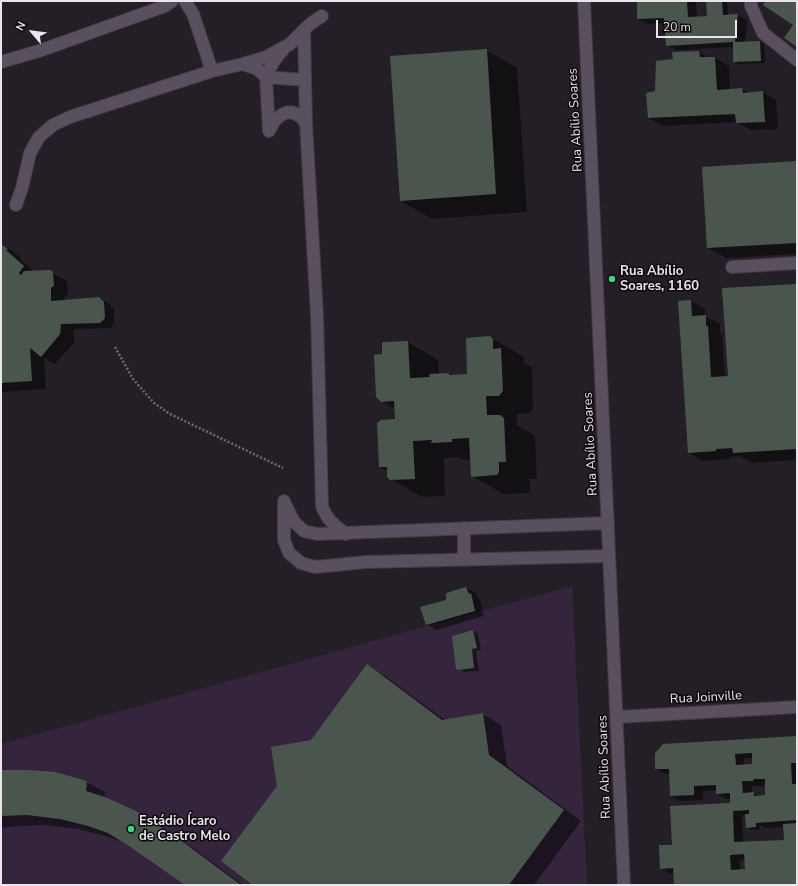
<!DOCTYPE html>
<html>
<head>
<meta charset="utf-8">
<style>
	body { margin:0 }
	#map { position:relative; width:798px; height:886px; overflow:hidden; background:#241e27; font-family:"Nunito Sans",sans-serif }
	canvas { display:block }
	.frame { position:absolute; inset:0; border:2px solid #e9e5eb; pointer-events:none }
	.north { position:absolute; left:12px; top:12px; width:40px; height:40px; -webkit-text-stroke:3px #0c090d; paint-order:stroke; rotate:298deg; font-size:11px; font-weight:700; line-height:16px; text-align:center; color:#e9e5eb }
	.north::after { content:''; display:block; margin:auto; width:14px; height:18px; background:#e9e5eb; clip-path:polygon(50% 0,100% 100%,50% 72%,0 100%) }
	.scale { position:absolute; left:656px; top:20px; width:81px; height:18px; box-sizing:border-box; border:2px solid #e9e5eb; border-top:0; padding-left:5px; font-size:12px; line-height:14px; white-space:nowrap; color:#e9e5eb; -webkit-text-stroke:3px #0c090d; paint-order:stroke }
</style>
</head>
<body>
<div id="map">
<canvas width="798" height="886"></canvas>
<div class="frame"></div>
<div class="north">N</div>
<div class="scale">20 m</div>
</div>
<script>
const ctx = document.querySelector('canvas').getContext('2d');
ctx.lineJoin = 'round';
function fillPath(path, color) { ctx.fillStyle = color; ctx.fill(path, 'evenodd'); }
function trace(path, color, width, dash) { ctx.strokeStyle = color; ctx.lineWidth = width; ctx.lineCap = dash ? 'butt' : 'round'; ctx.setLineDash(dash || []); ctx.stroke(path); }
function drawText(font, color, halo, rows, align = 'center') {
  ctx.font = font + ' "Nunito Sans",sans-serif'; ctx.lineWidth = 3; ctx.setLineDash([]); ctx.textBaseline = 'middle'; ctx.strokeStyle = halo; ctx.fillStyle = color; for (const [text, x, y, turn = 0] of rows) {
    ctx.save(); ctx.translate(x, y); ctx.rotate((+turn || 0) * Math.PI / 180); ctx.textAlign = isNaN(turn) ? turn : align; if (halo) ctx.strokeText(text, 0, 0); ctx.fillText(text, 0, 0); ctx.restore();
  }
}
fillPath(new Path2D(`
	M 572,586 L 587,885 L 1,885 L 1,744 Z`), '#34253c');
fillPath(new Path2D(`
	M 638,1 L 696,1 L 697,17 L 708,16 L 707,1 L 727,1 L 728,15 L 738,15 L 747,20 L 745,42 L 760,42 L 764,44 L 765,63 L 738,64 L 734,61 L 734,47 L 677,50 L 667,45 L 665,23 L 648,24 L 638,19 Z
	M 486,50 L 517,68 L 527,212 L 432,219 L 401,201 Z
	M 699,52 L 709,58 L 715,58 L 729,66 L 730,90 L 741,89 L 748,93 L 763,92 L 776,100 L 778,129 L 751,130 L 736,122 L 663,126 L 649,118 L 656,92 L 674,60 Z
	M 797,162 L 797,254 L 726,258 L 708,248 Z
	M 1,244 L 13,251 L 21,258 L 20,259 L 34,272 L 49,271 L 67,281 L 68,294 L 64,297 L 65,301 L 99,298 L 109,304 L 114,309 L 114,323 L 110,328 L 74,329 L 74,343 L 55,364 L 44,358 L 46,389 L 1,392 Z
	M 797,285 L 797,460 L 752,463 L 740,456 L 730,457 L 730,459 L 703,461 L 689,453 L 691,301 L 705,309 L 705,316 L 720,324 L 720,334 L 722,335 L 725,377 L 729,378 Z
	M 490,337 L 524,357 L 524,363 L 532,367 L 533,409 L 530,413 L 517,414 L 517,425 L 535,436 L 537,479 L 530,479 L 530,490 L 528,493 L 503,494 L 472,476 L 471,460 L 463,460 L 458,457 L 444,458 L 445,496 L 422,497 L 391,479 L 388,471 L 380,467 L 396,420 L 395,409 L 381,401 L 383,355 L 408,342 L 438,360 L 439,375 L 449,374 L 452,376 L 468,375 Z
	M 466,588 L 476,593 L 478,598 L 480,600 L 484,616 L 436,630 L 427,624 L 447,600 Z
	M 473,631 L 478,634 L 481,650 L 476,651 L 479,671 L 464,672 L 457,668 L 453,637 Z
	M 367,666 L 385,676 L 445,720 L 483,714 L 501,725 L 507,766 L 581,821 L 534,885 L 255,885 L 311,741 Z
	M 797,737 L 797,885 L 675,885 L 675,874 L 670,874 L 661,868 L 731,804 L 731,799 L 727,799 L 717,794 L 717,790 L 703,791 L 703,800 L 680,801 L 671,796 L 670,774 L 666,774 L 656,769 ZM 744,758 L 753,758 L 753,765 L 744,765 ZM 763,784 L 766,784 L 766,796 L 759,796 L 754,793 L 752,793 L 752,786 L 763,786 ZM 746,815 L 747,827 L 751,830 L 760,829 L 760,825 L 766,828 L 785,827 L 785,841 L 743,843 L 742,816 ZM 746,859 L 746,870 L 740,870 L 740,860 Z
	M 1,771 L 87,782 L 105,792 L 104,798 L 135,811 L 154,822 L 197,851 L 243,885 L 187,885 L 125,843 L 106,836 L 78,829 L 46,825 L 18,826 L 1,828 Z`), '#0007');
fillPath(new Path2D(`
	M 637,1 L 687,1 L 688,17 L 707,16 L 706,1 L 722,1 L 723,15 L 738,14 L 735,42 L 760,41 L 761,61 L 733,62 L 733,42 L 666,46 L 664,18 L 637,19 Z
	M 765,1 L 797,1 L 797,47 L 784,38 L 793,25 L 763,5 Z
	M 487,49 L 496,194 L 400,201 L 390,56 Z
	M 699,51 L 700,57 L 715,57 L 717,90 L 742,88 L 743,93 L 763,91 L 765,122 L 736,123 L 735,114 L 648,118 L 646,93 L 655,91 L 656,61 L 673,59 L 672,52 Z
	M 797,161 L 797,243 L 707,248 L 702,167 Z
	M 1,244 L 8,249 L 6,250 L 24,266 L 19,273 L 21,275 L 24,271 L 50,270 L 53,272 L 54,286 L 51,288 L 51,301 L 99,297 L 104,302 L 105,318 L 100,323 L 61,324 L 60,334 L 41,357 L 30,348 L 32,381 L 1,383 Z
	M 797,284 L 797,449 L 733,453 L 732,448 L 716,449 L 716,451 L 688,453 L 678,301 L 691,300 L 692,316 L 706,315 L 706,326 L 708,326 L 711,377 L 728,376 L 722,288 Z
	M 490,336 L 493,339 L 493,349 L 501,348 L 503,391 L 499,396 L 486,396 L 487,415 L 500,415 L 504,418 L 506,462 L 499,462 L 499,472 L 497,475 L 471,477 L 469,438 L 452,439 L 452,442 L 431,443 L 432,440 L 413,441 L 415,479 L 390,480 L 387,477 L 387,467 L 379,467 L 377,423 L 381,420 L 395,419 L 394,401 L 381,402 L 376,397 L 374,355 L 382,354 L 382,343 L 383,342 L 408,341 L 410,378 L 430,377 L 429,374 L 449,373 L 449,375 L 467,374 L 466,338 Z
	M 466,587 L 469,594 L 471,593 L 475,611 L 426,625 L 420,607 L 446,600 L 446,593 Z
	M 473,630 L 477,648 L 472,649 L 474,668 L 458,670 L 456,669 L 452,636 Z
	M 367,664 L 442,720 L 483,713 L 489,755 L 564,810 L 509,885 L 253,885 L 221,861 L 277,786 L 271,747 L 311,740 Z
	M 797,736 L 797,763 L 791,763 L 792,784 L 797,784 L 797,820 L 756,823 L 756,827 L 746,828 L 745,814 L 749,814 L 749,810 L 733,811 L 734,842 L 784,840 L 783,824 L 797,823 L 797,885 L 674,885 L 673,868 L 660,869 L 659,845 L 672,845 L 670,806 L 730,803 L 730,793 L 716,794 L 716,785 L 694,786 L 694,795 L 670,796 L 669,769 L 655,769 L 655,753 L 663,744 ZM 752,753 L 752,764 L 736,765 L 735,754 ZM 754,779 L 765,779 L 765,795 L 754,796 L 754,792 L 743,793 L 742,781 L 753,781 ZM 744,854 L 745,869 L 731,870 L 730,855 Z
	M 1,770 L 29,770 L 55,772 L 87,781 L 86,791 L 105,797 L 136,811 L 179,839 L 241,885 L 185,885 L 129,846 L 108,833 L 88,826 L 60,819 L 27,815 L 1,816 Z`), '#4a564d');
const service = new Path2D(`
	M 751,1 L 751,6 L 763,33 L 797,60
	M 304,31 L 306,123
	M 283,50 C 275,58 270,67 266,77 L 305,80
	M 1,62 L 39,51 L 165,6 L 172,1
	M 243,64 L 266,57 L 290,44 L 310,24 L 322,16
	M 212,71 L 243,64 L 257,69 L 266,77 L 269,130
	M 269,131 C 277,113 292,104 306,123 L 317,315 L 322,506 C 327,520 334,525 346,534
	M 16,205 L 22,188 L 30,153 L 39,137 L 53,125 L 70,117 L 212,71 L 193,14 L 185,1
	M 732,267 L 797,263
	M 284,501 L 284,540 L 289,553 L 301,563 L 315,567 L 366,562 L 609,556
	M 285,504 L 294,522 L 304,531 L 317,534 L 608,523
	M 464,528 L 464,559`);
const minor = new Path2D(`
	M 617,717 L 797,707`);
const tertiary = new Path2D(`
	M 584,1 L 624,885`);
trace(service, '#403a42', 14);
trace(minor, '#403a42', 14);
trace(tertiary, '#403a42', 14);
trace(new Path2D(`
	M 115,347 L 133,379 L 154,403 L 170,414 L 283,468`), '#706b73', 2.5, [2, 2]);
trace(service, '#594f5f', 12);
trace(minor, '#594f5f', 12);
trace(tertiary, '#594f5f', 12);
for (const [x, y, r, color] of [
	[612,279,4,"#3fd77d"],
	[131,829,4,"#3fd77d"]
]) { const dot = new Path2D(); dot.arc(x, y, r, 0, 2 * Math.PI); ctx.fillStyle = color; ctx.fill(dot); trace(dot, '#0c090d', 1.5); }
drawText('13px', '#e9e5eb', '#0c090d', [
	["Rua Abílio Soares",576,120,-93],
	["Rua Abílio Soares",591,444,-93],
	["Rua Joinville",706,698,-3],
	["Rua Abílio Soares",605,767,-92]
]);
drawText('bold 13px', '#e9e5eb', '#0c090d', [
	["Rua Abílio",620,272],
	["Soares, 1160",620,287],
	["Estádio Ícaro",139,822],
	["de Castro Melo",139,837]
], 'left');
</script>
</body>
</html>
